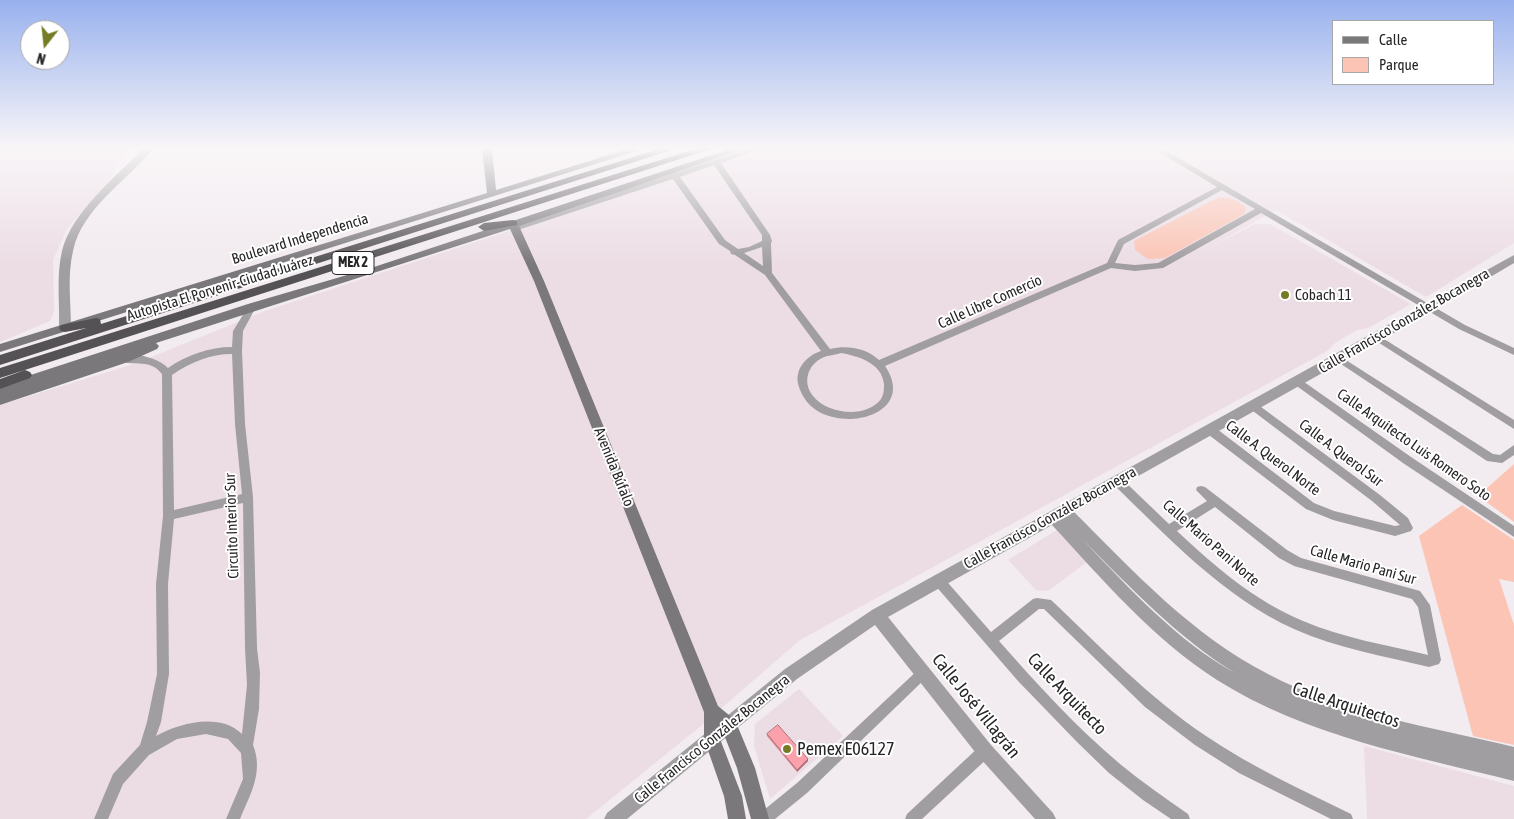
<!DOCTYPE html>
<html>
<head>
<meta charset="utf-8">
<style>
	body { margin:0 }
	#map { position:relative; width:1514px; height:819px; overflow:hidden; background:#f2ebef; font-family:"Asap Condensed",sans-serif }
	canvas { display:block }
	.legend { position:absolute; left:1332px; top:20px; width:162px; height:65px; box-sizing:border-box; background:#fff; border:1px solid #a9a8a8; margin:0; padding:6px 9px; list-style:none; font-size:15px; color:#272526 }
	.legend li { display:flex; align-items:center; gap:10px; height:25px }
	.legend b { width:25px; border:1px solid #a9a8a8 }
	.north { position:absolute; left:20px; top:20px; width:50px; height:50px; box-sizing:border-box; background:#fff; border:1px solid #a9a8a8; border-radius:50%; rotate:196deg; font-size:14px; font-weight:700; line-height:20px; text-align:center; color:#272526 }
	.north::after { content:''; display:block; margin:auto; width:18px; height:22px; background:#767b25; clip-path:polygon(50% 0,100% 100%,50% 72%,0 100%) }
</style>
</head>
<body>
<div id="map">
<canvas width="1514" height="819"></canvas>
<ul class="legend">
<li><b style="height:6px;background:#7a787b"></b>Calle</li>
<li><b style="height:14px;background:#fbc4b4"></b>Parque</li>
</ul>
<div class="north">N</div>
</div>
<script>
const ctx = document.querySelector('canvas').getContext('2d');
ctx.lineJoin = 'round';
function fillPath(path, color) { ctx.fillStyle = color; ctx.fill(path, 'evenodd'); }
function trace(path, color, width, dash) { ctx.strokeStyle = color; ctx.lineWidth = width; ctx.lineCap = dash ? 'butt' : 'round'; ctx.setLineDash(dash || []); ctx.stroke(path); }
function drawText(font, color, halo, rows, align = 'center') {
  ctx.font = font + ' "Asap Condensed",sans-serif'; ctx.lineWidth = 4; ctx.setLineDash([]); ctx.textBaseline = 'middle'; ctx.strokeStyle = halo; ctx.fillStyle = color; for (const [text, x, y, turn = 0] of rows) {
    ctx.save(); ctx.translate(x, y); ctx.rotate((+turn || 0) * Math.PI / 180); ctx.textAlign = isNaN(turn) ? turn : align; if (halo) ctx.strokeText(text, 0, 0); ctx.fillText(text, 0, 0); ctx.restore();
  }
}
fillPath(new Path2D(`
	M 0,149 L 127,149 L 108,182 L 67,229 L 53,260 L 54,312 L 50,321 L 0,342 Z
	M 758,149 L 1514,149 L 1514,243 L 1426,297 L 1276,210 L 1208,248 L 1255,224 L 1270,224 L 1411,304 L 1368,328 L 1357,330 L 1336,342 L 1327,351 L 800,640 L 702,725 L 586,819 L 0,819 L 0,405 L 134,364 L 265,311 Z
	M 1057,530 L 1087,562 L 1048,591 L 1036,590 L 1008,560 Z
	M 799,689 L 843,736 L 770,799 L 754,746 L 755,724 Z
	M 1364,746 L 1514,786 L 1514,819 L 1367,819 Z`), '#ecdde4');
fillPath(new Path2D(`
	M 1217,198 C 1228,197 1239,200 1246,208 L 1244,214 L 1165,258 L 1148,259 L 1135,250 L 1134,241 Z
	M 1514,464 L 1514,522 L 1478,496 Z
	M 1462,505 L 1514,540 L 1514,582 L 1499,579 L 1514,625 L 1514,745 L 1473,736 L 1419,536 Z`), '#fbc4b4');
fillPath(new Path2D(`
	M 748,149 L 760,149 L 721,163 L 770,235 L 772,241 L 771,243 L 772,273 L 830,349 C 847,345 866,348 879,360 L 1107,263 L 1118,240 L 1217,187 L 1154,149 L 1163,149 L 1465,325 L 1514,348 L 1514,355 L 1459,329 L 1261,213 L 1163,268 L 1135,271 L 1111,268 L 885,366 C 921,419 826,438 803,396 C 800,390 796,382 798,374 C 800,363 811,354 821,351 L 765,275 L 735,255 L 731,254 L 730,251 L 719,244 L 673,179 L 518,230 L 512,230 L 511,228 L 512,226 L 671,174 L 668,171 L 669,169 L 675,169 L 677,172 ZM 714,165 L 762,235 L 762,241 L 749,247 L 738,249 L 725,240 L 680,177 ZM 1222,190 L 1255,209 L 1158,263 L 1135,265 L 1115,263 L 1124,244 ZM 762,247 L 763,266 L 744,253 ZM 841,353 C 858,356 882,363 884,384 C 884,389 884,394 881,399 C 866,419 827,414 813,396 C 802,382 808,365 822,358 C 828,355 835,355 841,353 Z
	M 252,304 L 256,307 L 243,331 L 242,351 L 245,424 L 253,497 L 257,648 L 260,673 L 259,709 L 253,745 C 264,772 250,795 240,819 L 226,819 L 243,779 L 241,753 L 228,739 L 206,734 L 177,739 L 149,755 L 123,784 L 108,819 L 94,819 L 113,774 L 140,745 L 147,722 L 157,674 L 156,584 L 163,516 L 162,374 C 148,356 129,369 119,359 C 129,349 159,358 168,368 C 187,355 209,347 232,347 L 233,331 L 249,305 ZM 232,354 L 235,424 L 242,494 L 174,510 L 172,375 C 191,362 210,354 232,354 ZM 243,503 L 245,648 L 247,685 L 242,734 C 220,712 179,723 156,736 L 161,722 L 169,674 L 168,584 L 174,519 Z
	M 1376,334 L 1514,420 L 1514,429 L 1373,339 L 1371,337 Z
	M 1338,355 L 1493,454 L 1500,455 L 1514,445 L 1514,455 L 1502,463 L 1487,461 L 1335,360 L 1333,358 Z
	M 1297,377 L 1411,457 L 1514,526 L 1514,537 L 1403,463 L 1294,384 L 1292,381 L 1294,378 Z
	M 1253,401 L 1380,495 L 1408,518 L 1413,528 L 1411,531 L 1395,536 L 1333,520 L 1306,509 L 1205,432 L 1204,429 L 1205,426 L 1213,426 L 1314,503 L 1334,511 L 1395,526 L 1400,525 L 1372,501 L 1249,408 L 1248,405 L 1249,402 Z
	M 1117,477 L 1121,478 L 1169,524 L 1207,501 L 1196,490 L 1197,487 L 1201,486 L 1205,487 L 1287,550 L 1301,558 L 1420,591 L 1430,605 L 1441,660 L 1439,664 L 1429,667 C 1383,656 1337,648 1294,629 C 1223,597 1168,537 1113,484 L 1112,481 L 1113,478 ZM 1215,507 L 1279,558 L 1294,566 L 1412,599 L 1418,607 L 1428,655 C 1386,645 1343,638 1303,621 C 1255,601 1214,566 1177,531 Z
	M 938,575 L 942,576 L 991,632 L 1033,599 L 1037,598 L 1051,600 C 1101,647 1149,698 1206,736 C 1252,767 1302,790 1351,814 L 1353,819 L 1331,819 L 1239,773 L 1195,745 L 1145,707 L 1044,609 L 1039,609 L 999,641 C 1037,684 1076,727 1120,764 C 1142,782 1165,798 1188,814 L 1190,819 L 1171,819 L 1143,800 L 1109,773 L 1078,743 L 1018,681 L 934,584 L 932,580 L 934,576 Z
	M 923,667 L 927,669 L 929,673 L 927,677 L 807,793 L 775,819 L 757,819 L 759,814 L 797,783 L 919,669 Z
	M 985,744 L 990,746 L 992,751 L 990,756 L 922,819 L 905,819 L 907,814 L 980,746 Z`), '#a09ea0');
fillPath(new Path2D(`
	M 143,149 L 153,149 C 127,181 82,208 73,251 C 67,276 71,303 71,328 L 69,331 L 61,331 L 59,328 C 60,303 56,276 62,251 C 71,213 116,176 143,149 Z
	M 1514,255 L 1514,263 L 1433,311 L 1074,512 C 1133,571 1193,636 1268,674 C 1343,714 1432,727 1514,747 L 1514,763 L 1511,763 L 1514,763 L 1514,781 C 1414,756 1306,736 1217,680 C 1153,639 1103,580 1052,525 L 888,617 L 991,745 L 1053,813 L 1056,819 L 1035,819 L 979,757 L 875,625 L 797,679 L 627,819 L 604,819 L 607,813 L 785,669 L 872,610 ZM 1083,540 C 1130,587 1178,638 1235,673 C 1177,641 1129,588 1083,540 Z`), '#a09ea0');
fillPath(new Path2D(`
	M 482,149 L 492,149 L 496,190 L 628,149 L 643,149 L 0,352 L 0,344 L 487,193 Z
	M 730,149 L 744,149 L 519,226 L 544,281 L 718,706 L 735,720 L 755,768 L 769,819 L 751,819 L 737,768 L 723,732 L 720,729 L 720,739 L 742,796 L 746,819 L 728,819 L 724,796 L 704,739 L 704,712 L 534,281 L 510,229 L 156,343 L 159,346 L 157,349 L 128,362 L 0,405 L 0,395 L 129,352 L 0,395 L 0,385 L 248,304 L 371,268 Z`), '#7a787b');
fillPath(new Path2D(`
	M 659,149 L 675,149 L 0,365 L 0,355 L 86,328 L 65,332 L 61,331 L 59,328 L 61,325 L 96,318 L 100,319 L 101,324 Z
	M 695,149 L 711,149 L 0,378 L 0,368 Z
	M 513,220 L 517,221 L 517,225 L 484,231 L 478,227 L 484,223 Z
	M 25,370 L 30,372 L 32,375 L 30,378 L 0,389 L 0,379 Z`), '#555256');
fillPath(new Path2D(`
	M 767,734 L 808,759 L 808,761 L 797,772 L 767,736 Z`), '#d78a93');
fillPath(new Path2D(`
	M 808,759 L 808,761 L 797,772 L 797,770 Z`), '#af7178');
const building = new Path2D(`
	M 778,725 L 808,759 L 797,770 L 767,734 Z`);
fillPath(building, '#faa1ab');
trace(building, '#af7178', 1);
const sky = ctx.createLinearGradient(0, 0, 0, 264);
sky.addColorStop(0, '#98b1ee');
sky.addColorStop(0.56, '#f9f6f8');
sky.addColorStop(1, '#f9f6f800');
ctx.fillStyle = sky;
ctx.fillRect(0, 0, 1514, 264);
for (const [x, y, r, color] of [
	[1285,295,5,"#767b25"],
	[787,749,5,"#767b25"]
]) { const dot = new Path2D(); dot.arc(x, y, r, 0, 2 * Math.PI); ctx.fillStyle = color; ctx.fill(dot); trace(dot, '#fff', 2); }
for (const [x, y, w] of [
	[353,263,42]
]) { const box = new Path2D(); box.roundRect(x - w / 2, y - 11.5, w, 23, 4); ctx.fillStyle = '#fff'; ctx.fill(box); trace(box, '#272526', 1); }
drawText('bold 14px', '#272526', null, [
	["MEX 2",353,263]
]);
drawText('15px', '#272526', '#fff', [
	["Boulevard Independencia",300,239,-17],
	["Autopista El Porvenir-Ciudad Juárez",220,288,-17],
	["Calle Libre Comercio",990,302,-24],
	["Calle Francisco González Bocanegra",1404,321,-30],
	["Calle Arquitecto Luis Romero Soto",1414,445,35],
	["Calle A. Querol Sur",1341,453,37],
	["Calle A. Querol Norte",1273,458,37],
	["Avenida Búfalo",614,467,68],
	["Calle Francisco González Bocanegra",1050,518,-29],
	["Circuito Interior Sur",232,526,-92],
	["Calle Mario Pani Norte",1211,543,41],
	["Calle Mario Pani Sur",1363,565,16],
	["Calle Francisco González Bocanegra",712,739,-39]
]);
drawText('15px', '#272526', '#fff', [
	["Cobach 11",1295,295]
], 'left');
drawText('18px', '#272526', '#fff', [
	["Calle Arquitecto",1067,694,46],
	["Calle Arquitectos",1346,705,18],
	["Calle José Villagrán",976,706,51]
]);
drawText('18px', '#272526', '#fff', [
	["Pemex E06127",797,749]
], 'left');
</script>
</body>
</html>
